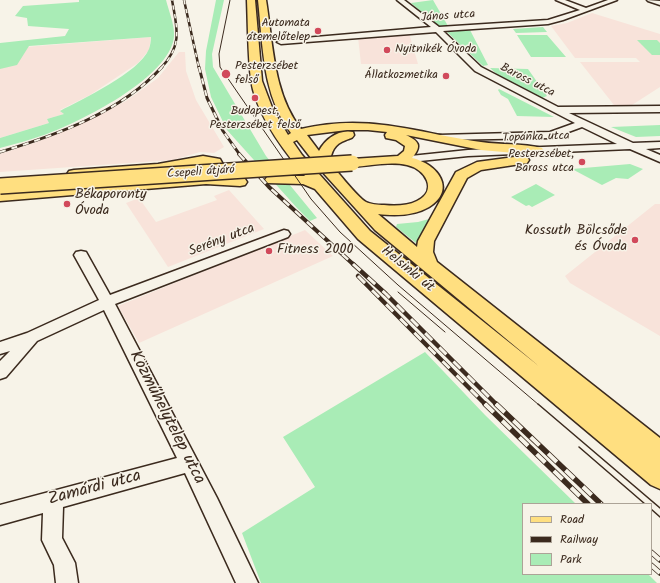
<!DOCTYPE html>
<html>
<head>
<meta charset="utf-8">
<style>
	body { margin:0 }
	#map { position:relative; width:660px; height:583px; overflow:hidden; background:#f7f3e8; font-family:Kalam,sans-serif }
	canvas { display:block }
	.legend { position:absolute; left:522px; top:503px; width:130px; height:72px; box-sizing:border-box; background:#f7f3e8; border:1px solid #aca397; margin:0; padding:5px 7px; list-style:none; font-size:12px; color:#3b2a1e }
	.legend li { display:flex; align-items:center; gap:8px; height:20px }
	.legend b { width:20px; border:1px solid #aca397 }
</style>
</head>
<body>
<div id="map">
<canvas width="660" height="583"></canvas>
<ul class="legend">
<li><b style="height:5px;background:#ffdf80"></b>Road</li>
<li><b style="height:5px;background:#3b2a1e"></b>Railway</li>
<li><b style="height:11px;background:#a9ecb6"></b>Park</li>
</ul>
</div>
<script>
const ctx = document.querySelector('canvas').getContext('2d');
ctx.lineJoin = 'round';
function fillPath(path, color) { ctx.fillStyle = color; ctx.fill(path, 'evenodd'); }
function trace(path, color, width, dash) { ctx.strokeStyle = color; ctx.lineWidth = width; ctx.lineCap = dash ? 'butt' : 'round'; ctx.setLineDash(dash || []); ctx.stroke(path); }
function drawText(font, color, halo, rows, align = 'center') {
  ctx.font = font + ' Kalam,sans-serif'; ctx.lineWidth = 3; ctx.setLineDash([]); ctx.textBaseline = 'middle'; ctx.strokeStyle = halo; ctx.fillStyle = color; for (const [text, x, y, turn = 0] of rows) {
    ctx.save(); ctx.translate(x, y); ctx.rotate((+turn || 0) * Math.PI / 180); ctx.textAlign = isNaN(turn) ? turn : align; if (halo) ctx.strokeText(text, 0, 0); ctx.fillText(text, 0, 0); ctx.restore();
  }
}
fillPath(new Path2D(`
	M 592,13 L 660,34 L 660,87 L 632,105 L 614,105 L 580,62 L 640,62 L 636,58 L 575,58 L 551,26 L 567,23 Z
	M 409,33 L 418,64 L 361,64 L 358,37 Z
	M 151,37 L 149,50 L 138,63 L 90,95 L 60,110 L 64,114 L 47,119 L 49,123 L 0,138 L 0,49 Z
	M 179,52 L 185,52 L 186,71 L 196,100 L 224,147 L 214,153 L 200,152 L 173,160 L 0,172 L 0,154 L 37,142 L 105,112 L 126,101 L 158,78 Z
	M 229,190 L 264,229 L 168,267 L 126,203 L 139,198 L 156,222 L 217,200 L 214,196 Z
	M 655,204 L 660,204 L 660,336 L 570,283 L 565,276 Z
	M 305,230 L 333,256 L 139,343 L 118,306 Z`), '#f8e3da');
fillPath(new Path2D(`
	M 79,0 L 166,0 C 169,12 177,30 173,42 C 162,81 83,120 47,134 C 32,139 16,144 0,148 L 0,138 L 49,123 L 47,119 L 64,114 L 60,111 C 82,99 139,73 149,49 C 150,46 151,41 151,37 L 29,46 L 17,65 L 0,69 L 0,43 L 65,36 L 69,29 L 28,26 L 27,18 L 15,16 L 23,6 L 79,2 Z
	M 216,0 L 224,0 L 212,54 L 213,67 L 266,156 L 317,218 L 310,221 L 297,208 L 227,130 L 211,97 L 205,69 L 206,51 Z
	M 433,0 L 448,26 L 438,26 L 411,3 Z
	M 543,27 L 547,32 L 516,33 L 513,29 Z
	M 470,30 L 488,65 L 483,66 L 447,32 Z
	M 517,35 L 547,35 L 566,57 L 531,57 Z
	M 637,40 L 657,40 L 660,43 L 660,55 L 652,55 Z
	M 490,68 L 528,69 L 547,96 L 542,98 L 499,76 Z
	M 499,89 L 554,117 L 517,116 L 508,99 L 501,95 L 498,90 Z
	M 660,125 L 660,136 L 636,137 L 611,127 Z
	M 630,164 L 643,169 L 628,179 L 616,178 L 602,185 L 572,169 Z
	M 536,184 L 555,195 L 532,207 L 529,205 L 526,206 L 511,197 Z
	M 429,219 L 431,220 L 418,242 L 416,243 L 396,227 L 397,224 L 418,222 Z
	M 425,352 L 485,415 L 576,504 L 523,504 L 523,574 L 648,574 L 657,583 L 261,583 L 242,533 L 315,487 L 283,437 Z`), '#a9ecb6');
const minor = new Path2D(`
	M 397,0 L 404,0 L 439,27 L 548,20 L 580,10 L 556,0 L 565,0 L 586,8 L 608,0 L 617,0 L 563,20 L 548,24 L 443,31 L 481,67 L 558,107 L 660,106 L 660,112 L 569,113 L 633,143 L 660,142 L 660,148 L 646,149 L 660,155 L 660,162 L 630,149 L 468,156 L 401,163 L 397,162 L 396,160 L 397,158 L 401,157 L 468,150 L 617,144 L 582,127 L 552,138 L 435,140 L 434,138 L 435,136 L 439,135 L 550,132 L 575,123 L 475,71 L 436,32 L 281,44 L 277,42 L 281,40 L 431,27 Z
	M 647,0 L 660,1 L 660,5 L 648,1 Z
	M 284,230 L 288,231 L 290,234 L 288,237 L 115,304 L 217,498 L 258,583 L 236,583 L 185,473 L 63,507 L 62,538 L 75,563 L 78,583 L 56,583 L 54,565 L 42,540 L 43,513 L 0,525 L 0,505 L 177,458 L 104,310 L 37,341 L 6,377 L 0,379 L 0,361 L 10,351 L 0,354 L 0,342 L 27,333 L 99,300 L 74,255 L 76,252 L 81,251 L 86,252 L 110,295 Z`);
const major = new Path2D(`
	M 247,0 L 255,0 L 262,81 L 273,110 L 288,135 L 291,133 C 262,95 263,45 258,0 L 266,0 C 273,43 273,94 301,129 C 369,113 416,133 481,142 C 501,145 522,143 542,148 L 544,151 L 542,154 L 537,155 L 481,150 L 406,135 C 418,141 423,145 412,158 C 438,164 457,190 429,207 C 414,216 394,216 378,214 L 417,247 L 418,241 L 456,172 L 477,162 L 522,156 L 527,157 L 529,160 L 527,163 L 481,170 L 467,178 L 434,241 L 433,252 L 437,262 L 660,438 L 660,489 L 651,485 L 358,239 L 315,189 L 303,184 L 267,183 L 265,180 L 267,177 L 272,176 L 305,176 C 283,150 256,114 251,80 C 248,54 248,26 247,0 ZM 347,130 L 368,130 L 387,132 L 385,135 L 386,138 L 396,140 L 405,146 L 404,151 L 398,156 L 352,159 L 347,160 L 345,163 L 347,166 L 352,167 C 370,166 389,161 407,165 C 426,169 438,191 417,201 C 407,206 395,206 384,205 C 378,205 370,204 366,202 C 358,198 337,171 330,163 C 331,152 334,144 346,140 C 350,138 352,139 354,135 L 353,132 C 339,129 325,139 319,151 L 307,135 ZM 297,140 L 318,167 L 375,230 L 540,367 L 370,231 L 302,155 L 293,142 Z
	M 203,156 L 220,159 L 225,168 L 227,177 L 245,179 L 247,182 L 245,185 L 240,186 L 206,184 L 0,201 L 0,193 L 212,176 L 209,165 C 196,162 183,169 170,171 C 139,176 106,176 74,178 L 69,177 L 67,174 L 69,171 L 74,170 L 158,164 Z`);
trace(minor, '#3b2a1e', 3);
trace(major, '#3b2a1e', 3);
fillPath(minor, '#f7f3e8');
fillPath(major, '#ffdf80');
trace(new Path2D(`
	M 230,0 L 219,54 L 220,67 L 311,199 L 340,232 L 398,285 L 539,405
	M 398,292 L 445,332`), '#3b2a1e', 1);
trace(new Path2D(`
	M 538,404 L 660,508
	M 579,447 L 645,504
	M 651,509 L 660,517`), '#3b2a1e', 1.5);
const railFar4 = new Path2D(`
	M 184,0 L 199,68
	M 161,68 C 183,45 177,28 172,0`);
const railFar3 = new Path2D(`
	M 199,67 L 207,98 L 223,131 L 240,155
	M 0,152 C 57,135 121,112 162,67`);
const railFar2 = new Path2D(`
	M 239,154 L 269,187 L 354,265`);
const railFar1 = new Path2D(`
	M 353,264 L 386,294 L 497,405
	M 358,276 L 486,405`);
const rail = new Path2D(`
	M 485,404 L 588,504
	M 496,404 L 601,504
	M 651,552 L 660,560
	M 651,565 L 660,573`);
trace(railFar4, '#3b2a1e', 2.5);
trace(railFar3, '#3b2a1e', 3);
trace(railFar2, '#3b2a1e', 4);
trace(railFar1, '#3b2a1e', 4.5);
trace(rail, '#3b2a1e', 5.5);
trace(railFar4, '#f7f3e8', 1.5, [4.5]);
trace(railFar3, '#f7f3e8', 2, [6]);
trace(railFar2, '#f7f3e8', 2.5, [8]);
trace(railFar1, '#f7f3e8', 3, [10]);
trace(rail, '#f7f3e8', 4, [12]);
const majorBridge = new Path2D(`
	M 0,186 L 352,163`);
trace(majorBridge, '#3b2a1e', 18, []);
trace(majorBridge, '#ffdf80', 15);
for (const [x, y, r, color] of [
	[318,31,4,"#d1495b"],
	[387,50,4,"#d1495b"],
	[226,74,5,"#d1495b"],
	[446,76,4,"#d1495b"],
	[255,98,4,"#d1495b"],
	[582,162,4,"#d1495b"],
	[67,204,4,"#d1495b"],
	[635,240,4,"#d1495b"],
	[269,251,4,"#d1495b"]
]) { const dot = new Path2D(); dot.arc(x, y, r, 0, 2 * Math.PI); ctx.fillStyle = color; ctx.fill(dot); trace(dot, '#f7f3e8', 1.5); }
drawText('12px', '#3b2a1e', '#f7f3e8', [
	["János utca",448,17,-4],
	["Baross utca",527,81,27],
	["Topánka utca",536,138,-2],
	["Csepeli átjáró",201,173,-4]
]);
drawText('12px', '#3b2a1e', '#f7f3e8', [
	["Automata",310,24],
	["átemelőtelep",310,38],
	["Nyitnikék Óvoda",395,50,"left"],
	["Pesterzsébet",235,67,"left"],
	["felső",235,81,"left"],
	["Állatkozmetika",438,76],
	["Budapest,",255,112,"center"],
	["Pesterzsébet felső",255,126,"center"],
	["Pesterzsébet,",574,155],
	["Baross utca",574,169]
], 'right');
drawText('14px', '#3b2a1e', '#f7f3e8', [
	["Békaporonty",75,196],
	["Óvoda",75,212],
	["Kossuth Bölcsőde",627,232,"right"],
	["és Óvoda",627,248,"right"],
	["Fitness 2000",277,251]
], 'left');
drawText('14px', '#3b2a1e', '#f7f3e8', [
	["Serény utca",222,241,-21],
	["Helsinki út",407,270,39]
]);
drawText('17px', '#3b2a1e', '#f7f3e8', [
	["Közműhelytelep utca",166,418,63],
	["Zamárdi utca",95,489,-15]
]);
</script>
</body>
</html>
